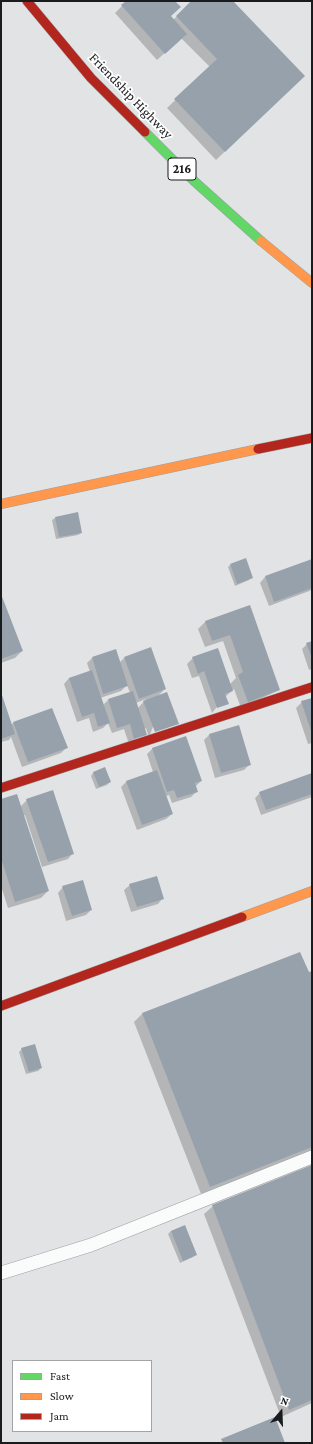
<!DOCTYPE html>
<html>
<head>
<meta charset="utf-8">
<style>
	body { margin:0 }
	#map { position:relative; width:313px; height:1444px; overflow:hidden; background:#e1e3e5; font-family:"Crimson Pro",serif }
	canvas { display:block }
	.frame { position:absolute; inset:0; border:2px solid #191b1c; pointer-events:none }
	.legend { position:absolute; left:12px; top:1360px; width:140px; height:72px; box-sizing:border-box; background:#fff; border:1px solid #a3a4a4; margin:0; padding:5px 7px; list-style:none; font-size:12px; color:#191b1c }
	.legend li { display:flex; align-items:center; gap:8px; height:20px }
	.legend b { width:20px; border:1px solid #a3a4a4 }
	.north { position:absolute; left:261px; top:1392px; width:40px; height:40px; -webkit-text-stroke:3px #fff; paint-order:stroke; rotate:19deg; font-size:11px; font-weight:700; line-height:16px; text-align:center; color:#191b1c }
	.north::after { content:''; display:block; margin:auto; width:14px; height:18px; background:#191b1c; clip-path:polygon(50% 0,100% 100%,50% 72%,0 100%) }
</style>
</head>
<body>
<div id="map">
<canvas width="313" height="1444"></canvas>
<div class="frame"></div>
<ul class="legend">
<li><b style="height:5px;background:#63d668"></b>Fast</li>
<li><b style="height:5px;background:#ff974d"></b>Slow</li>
<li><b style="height:5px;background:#b3261e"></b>Jam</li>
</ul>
<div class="north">N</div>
</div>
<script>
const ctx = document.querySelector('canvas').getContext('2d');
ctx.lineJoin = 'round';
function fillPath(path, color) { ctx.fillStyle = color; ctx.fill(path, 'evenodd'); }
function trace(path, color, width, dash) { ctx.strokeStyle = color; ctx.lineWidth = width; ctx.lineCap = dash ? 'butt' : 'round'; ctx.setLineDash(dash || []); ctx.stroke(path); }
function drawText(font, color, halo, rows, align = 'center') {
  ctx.font = font + ' "Crimson Pro",serif'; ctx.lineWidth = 3.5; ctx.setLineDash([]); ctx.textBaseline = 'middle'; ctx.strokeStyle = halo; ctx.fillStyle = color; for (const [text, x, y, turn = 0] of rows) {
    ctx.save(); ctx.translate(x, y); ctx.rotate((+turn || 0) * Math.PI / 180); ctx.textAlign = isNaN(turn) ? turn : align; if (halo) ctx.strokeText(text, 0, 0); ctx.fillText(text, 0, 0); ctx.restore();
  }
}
fillPath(new Path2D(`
	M 127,1 L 174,1 L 170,17 L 173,20 L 193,1 L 231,1 L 295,84 L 216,160 L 167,108 L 210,67 L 181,38 L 157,60 L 115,13 Z
	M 55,518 L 81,533 L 78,535 L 56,539 L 52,520 Z
	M 312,560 L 312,590 L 269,606 L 260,583 L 265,577 Z
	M 230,565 L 252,577 L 249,580 L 235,586 L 228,567 Z
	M 1,596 L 22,651 L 15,658 L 1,663 Z
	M 250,606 L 279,690 L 241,708 L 234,689 L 225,697 L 212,713 L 199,676 L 192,678 L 187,664 L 193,658 L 230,684 L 236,678 L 223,641 L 205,647 L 198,629 L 205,622 Z
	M 312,642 L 312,669 L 309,670 L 302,649 L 307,644 Z
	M 92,658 L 119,663 L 124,658 L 165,689 L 157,697 L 166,693 L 149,737 L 146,728 L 129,744 L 124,729 L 112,733 L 108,723 L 103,728 L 93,732 L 89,718 L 77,722 L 64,684 L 69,678 L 90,672 L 87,663 ZM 127,685 L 130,693 L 108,700 L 103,705 L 100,698 L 121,691 ZM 146,699 L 138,708 L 136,703 Z
	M 1,695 L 11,725 L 13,723 L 52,709 L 66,748 L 61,753 L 22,767 L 11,737 L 9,740 L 1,742 Z
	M 312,699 L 312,743 L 308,744 L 296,708 L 302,702 Z
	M 239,726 L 250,764 L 244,770 L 215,778 L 204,740 L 209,735 Z
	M 153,748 L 201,781 L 195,787 L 197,791 L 191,797 L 172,803 L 169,795 L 166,796 L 172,814 L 166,819 L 137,830 L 121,787 L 127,781 L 153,772 L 147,754 Z
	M 104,769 L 110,782 L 107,785 L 96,789 L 91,776 L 93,773 Z
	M 312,774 L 312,797 L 261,815 L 255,798 L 260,793 Z
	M 1,800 L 20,807 L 27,800 L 73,853 L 68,859 L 42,867 L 25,815 L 23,816 L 48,891 L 41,898 L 8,908 L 1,886 Z
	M 130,885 L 163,898 L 158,904 L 131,912 L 124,890 Z
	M 63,887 L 91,910 L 86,915 L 66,921 L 58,893 Z
	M 300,953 L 308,974 L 312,972 L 312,1152 L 201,1194 L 134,1022 L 142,1014 Z
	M 22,1049 L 41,1068 L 38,1071 L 26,1074 L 19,1052 Z
	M 312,1166 L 312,1403 L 281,1417 L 204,1214 L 213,1206 Z
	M 184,1226 L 196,1254 L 193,1257 L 180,1263 L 168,1234 L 171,1231 Z`), '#0003');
fillPath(new Path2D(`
	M 126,1 L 175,1 L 181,7 L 171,16 L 187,34 L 165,54 L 121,5 Z
	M 191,1 L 233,1 L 305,76 L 225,152 L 174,99 L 217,59 L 176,16 Z
	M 78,512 L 82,533 L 59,537 L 55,517 Z
	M 246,558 L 253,578 L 237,584 L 230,564 Z
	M 312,559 L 312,588 L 274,602 L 265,576 Z
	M 1,594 L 23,651 L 1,659 Z
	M 250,605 L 280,690 L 248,702 L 238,675 L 243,672 L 230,635 L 212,641 L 205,621 Z
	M 312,641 L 312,658 L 306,643 Z
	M 151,647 L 166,689 L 139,699 L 124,657 Z
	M 218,648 L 233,691 L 225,694 L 229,704 L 217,708 L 204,671 L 198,674 L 192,657 Z
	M 116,649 L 128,686 L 103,694 L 92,657 Z
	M 92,670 L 110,723 L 98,727 L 94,713 L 82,717 L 69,678 Z
	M 133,691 L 147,735 L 134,739 L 130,724 L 117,728 L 108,699 Z
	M 1,692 L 15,734 L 1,739 Z
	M 167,692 L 179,724 L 155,732 L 143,701 Z
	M 312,698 L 312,734 L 301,701 Z
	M 52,708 L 68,748 L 28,762 L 13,722 Z
	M 239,725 L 251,765 L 221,773 L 209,734 Z
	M 186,736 L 202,781 L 195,783 L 198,792 L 177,798 L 174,790 L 167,792 L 152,748 Z
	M 105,767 L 111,782 L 99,787 L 93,772 Z
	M 157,770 L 173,814 L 142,825 L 126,781 Z
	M 312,773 L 312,794 L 266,810 L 259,792 Z
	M 53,790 L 74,854 L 48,862 L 26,799 Z
	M 17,794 L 49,891 L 15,902 L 1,858 L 1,799 Z
	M 157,876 L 164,899 L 137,907 L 129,884 Z
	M 83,880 L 92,910 L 72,916 L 62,886 Z
	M 300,952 L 309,972 L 312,971 L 312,1147 L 210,1187 L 142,1013 Z
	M 35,1044 L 42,1068 L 29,1072 L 21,1048 Z
	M 312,1165 L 312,1400 L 289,1410 L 212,1205 Z
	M 185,1225 L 197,1255 L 183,1261 L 171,1231 Z
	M 275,1417 L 285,1443 L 223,1443 L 221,1439 Z`), '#97a1ac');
const lane = new Path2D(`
	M 1,1273 L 91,1245 L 312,1157`);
const fast = new Path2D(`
	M 145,132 L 194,181 L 261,241`);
const slow = new Path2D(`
	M 261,241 L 312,283
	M 1,504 L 258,449
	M 242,917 L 312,891`);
const jam = new Path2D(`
	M 27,1 L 91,78 L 145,132
	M 258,449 L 312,438
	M 1,788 L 312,687
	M 1,1006 L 242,917`);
trace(lane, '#9ea0a2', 14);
trace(fast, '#9ea0a2', 10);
trace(slow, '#9ea0a2', 10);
trace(jam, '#9ea0a2', 10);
trace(lane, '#fafbfb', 13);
trace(fast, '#63d668', 9);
trace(slow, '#ff974d', 9);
trace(jam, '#b3261e', 9);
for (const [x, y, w] of [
	[182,169,28]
]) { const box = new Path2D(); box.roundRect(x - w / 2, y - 11, w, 22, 3); ctx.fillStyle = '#fff'; ctx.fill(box); trace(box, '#191b1c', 1); }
drawText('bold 13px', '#191b1c', null, [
	["216",182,169]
]);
drawText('14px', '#191b1c', '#fff', [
	["Friendship Highway",131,96,46]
]);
</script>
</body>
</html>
